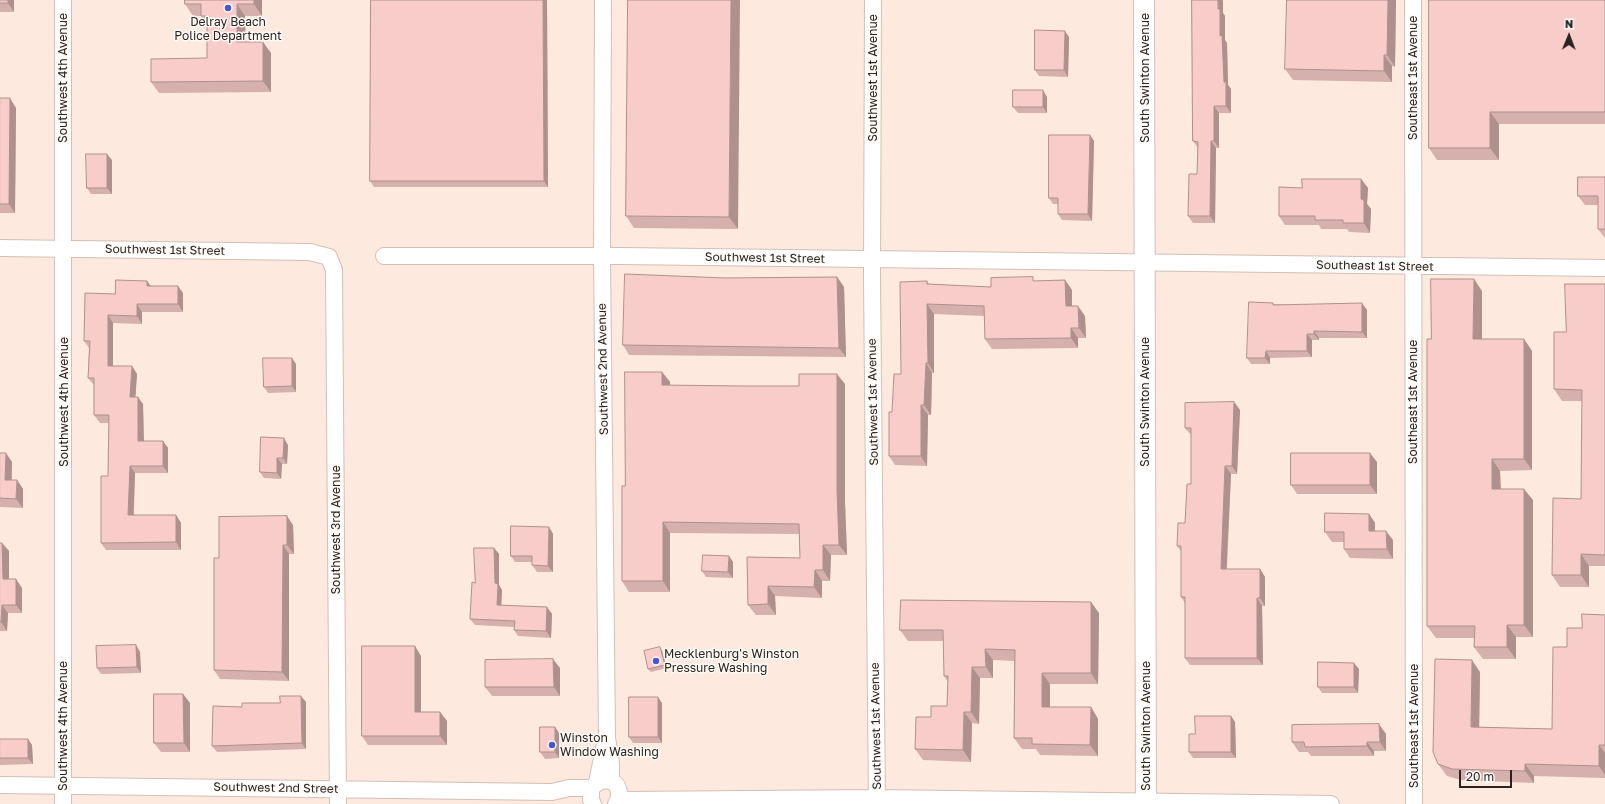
<!DOCTYPE html>
<html>
<head>
<meta charset="utf-8">
<style>
	body { margin:0 }
	#map { position:relative; width:1605px; height:804px; overflow:hidden; background:#fde9de; font-family:"Golos Text",sans-serif }
	canvas { display:block }
	.north { position:absolute; left:1549px; top:16px; width:40px; height:40px; -webkit-text-stroke:3px #fefaf8; paint-order:stroke; rotate:1deg; font-size:11px; font-weight:700; line-height:16px; text-align:center; color:#2a231f }
	.north::after { content:''; display:block; margin:auto; width:14px; height:18px; background:#2a231f; clip-path:polygon(50% 0,100% 100%,50% 72%,0 100%) }
	.scale { position:absolute; left:1459px; top:770px; width:53px; height:18px; box-sizing:border-box; border:2px solid #2a231f; border-top:0; padding-left:5px; font-size:12px; line-height:14px; white-space:nowrap; color:#2a231f; -webkit-text-stroke:3px #fefaf8; paint-order:stroke }
</style>
</head>
<body>
<div id="map">
<canvas width="1605" height="804"></canvas>
<div class="north">N</div>
<div class="scale">20 m</div>
</div>
<script>
const ctx = document.querySelector('canvas').getContext('2d');
ctx.lineJoin = 'round';
function trace(path, color, width, dash) { ctx.strokeStyle = color; ctx.lineWidth = width; ctx.lineCap = dash ? 'butt' : 'round'; ctx.setLineDash(dash || []); ctx.stroke(path); }
function fillPath(path, color) { ctx.fillStyle = color; ctx.fill(path, 'evenodd'); }
function drawText(font, color, halo, rows, align = 'center') {
  ctx.font = font + ' "Golos Text",sans-serif'; ctx.lineWidth = 3; ctx.setLineDash([]); ctx.textBaseline = 'middle'; ctx.strokeStyle = halo; ctx.fillStyle = color; for (const [text, x, y, turn = 0] of rows) {
    ctx.save(); ctx.translate(x, y); ctx.rotate((+turn || 0) * Math.PI / 180); ctx.textAlign = isNaN(turn) ? turn : align; if (halo) ctx.strokeText(text, 0, 0); ctx.fillText(text, 0, 0); ctx.restore();
  }
}
const minor = new Path2D(`
	M 603,0 L 602,256 L 607,738 L 611,763 L 611,781
	M 873,0 L 872,277 L 877,804
	M 1413,0 L 1414,804
	M 0,248 L 310,252 L 329,257 L 334,270 L 338,804
	M 384,256 L 620,256 L 1605,268
	M 597,782 L 605,744
	M 0,785 L 552,792 L 569,788 L 591,788
	M 619,800 L 877,798 L 1331,804
	M 63,804 L 63,0
	M 593,804 L 591,800 L 591,788 L 600,781 C 603,781 607,780 610,781 C 620,783 621,797 616,804`);
const tertiary = new Path2D(`
	M 1144,0 L 1146,804`);
trace(minor, '#d3bfb4', 18);
trace(tertiary, '#d3bfb4', 22);
trace(minor, '#fff', 16);
trace(tertiary, '#fff', 20);
fillPath(new Path2D(`
	M 0,0 L 14,0 L 14,12 L 0,12 Z
	M 262,0 L 262,16 L 245,16 L 245,42 L 271,53 L 271,92 L 159,93 L 151,82 L 207,58 L 207,24 L 201,16 L 193,16 L 185,4 Z
	M 371,0 L 547,0 L 548,187 L 374,187 L 370,181 Z
	M 628,0 L 738,229 L 634,228 L 626,216 Z
	M 1192,0 L 1223,0 L 1223,13 L 1225,16 L 1225,40 L 1227,43 L 1228,85 L 1231,89 L 1231,113 L 1219,113 L 1219,148 L 1216,148 L 1215,223 L 1193,223 L 1188,216 L 1197,174 L 1198,148 L 1193,141 Z
	M 1396,0 L 1395,67 L 1392,66 L 1392,82 L 1293,80 L 1285,69 Z
	M 1605,0 L 1605,124 L 1499,124 L 1499,160 L 1437,160 L 1429,148 Z
	M 1069,37 L 1068,77 L 1039,76 L 1035,70 Z
	M 1047,97 L 1047,113 L 1018,113 L 1013,107 Z
	M 0,98 L 16,108 L 15,213 L 0,213 Z
	M 1090,135 L 1094,141 L 1092,221 L 1062,220 L 1058,214 L 1058,204 L 1053,204 L 1049,198 Z
	M 112,160 L 112,194 L 91,194 L 87,188 Z
	M 1605,177 L 1605,238 L 1598,229 L 1598,205 L 1585,205 L 1578,196 Z
	M 1361,179 L 1368,188 L 1367,204 L 1371,209 L 1370,233 L 1349,232 L 1347,229 L 1321,229 L 1319,225 L 1285,225 L 1279,216 L 1302,188 Z
	M 837,277 L 844,287 L 846,357 L 629,355 L 623,345 L 725,278 Z
	M 1065,280 L 1072,290 L 1072,306 L 1085,316 L 1086,338 L 1078,338 L 1078,348 L 992,349 L 985,339 L 984,316 L 934,314 L 934,373 L 932,373 L 931,415 L 928,415 L 927,466 L 895,465 L 889,456 L 901,374 L 927,281 L 929,284 L 991,287 L 1035,281 Z
	M 1605,284 L 1605,566 L 1589,566 L 1589,587 L 1560,587 L 1552,575 L 1581,499 L 1582,401 L 1562,401 L 1554,389 L 1566,332 Z
	M 150,286 L 183,293 L 183,312 L 142,312 L 142,324 L 113,323 L 113,366 L 132,366 L 137,374 L 135,397 L 143,404 L 144,441 L 163,441 L 168,448 L 168,473 L 135,473 L 134,515 L 176,515 L 181,523 L 181,550 L 106,550 L 101,543 L 108,476 L 109,423 L 100,423 L 94,415 L 94,385 L 88,378 L 89,348 L 84,341 L 115,294 Z
	M 1482,291 L 1482,339 L 1524,339 L 1532,351 L 1532,470 L 1500,471 L 1501,489 L 1533,500 L 1533,637 L 1516,637 L 1516,659 L 1483,659 L 1474,647 L 1474,638 L 1436,638 L 1427,626 L 1431,339 Z
	M 1273,303 L 1274,304 L 1367,310 L 1367,338 L 1319,338 L 1319,340 L 1312,340 L 1312,357 L 1270,358 L 1270,364 L 1251,364 L 1247,358 Z
	M 296,364 L 296,392 L 268,393 L 264,387 Z
	M 662,372 L 670,382 L 670,385 L 741,386 L 799,386 L 845,384 L 845,502 L 847,555 L 831,555 L 830,581 L 822,581 L 822,598 L 775,596 L 776,615 L 756,615 L 748,605 L 747,557 L 800,558 L 799,534 L 670,533 L 670,592 L 629,592 L 622,581 L 625,486 Z
	M 1234,402 L 1240,410 L 1237,474 L 1231,474 L 1227,569 L 1260,569 L 1265,577 L 1265,606 L 1262,606 L 1263,665 L 1190,665 L 1185,658 L 1185,603 L 1181,597 L 1181,551 L 1177,546 L 1185,523 L 1191,484 L 1191,435 L 1185,428 Z
	M 288,445 L 287,464 L 282,464 L 281,479 L 264,478 L 260,472 Z
	M 0,453 L 12,462 L 12,480 L 17,480 L 23,489 L 23,508 L 0,507 Z
	M 1377,462 L 1377,494 L 1297,494 L 1291,485 Z
	M 1369,514 L 1375,523 L 1375,531 L 1393,540 L 1393,559 L 1350,558 L 1344,549 L 1344,542 L 1332,542 L 1325,532 Z
	M 293,525 L 294,554 L 289,554 L 289,681 L 220,679 L 214,670 L 219,558 Z
	M 549,527 L 553,534 L 553,572 L 537,572 L 532,565 L 532,562 L 515,562 L 511,556 Z
	M 0,543 L 2,543 L 9,551 L 9,579 L 22,588 L 22,613 L 8,613 L 7,631 L 0,631 Z
	M 494,548 L 499,554 L 499,585 L 502,590 L 501,605 L 547,607 L 552,614 L 551,638 L 518,636 L 514,630 L 514,627 L 475,625 L 470,619 L 475,583 Z
	M 729,556 L 733,562 L 733,578 L 706,577 L 702,571 Z
	M 1099,613 L 1098,684 L 1050,684 L 1050,707 L 1091,707 L 1098,719 L 1098,756 L 1040,755 L 1036,749 L 1022,749 L 1014,738 L 1014,661 L 993,660 L 993,678 L 980,678 L 979,724 L 972,723 L 971,762 L 923,760 L 915,749 L 931,717 L 947,706 L 948,682 L 944,676 L 944,641 L 908,641 L 900,630 Z
	M 1605,615 L 1605,778 L 1534,776 L 1534,783 L 1461,780 L 1447,776 L 1438,764 L 1480,672 L 1479,727 L 1552,729 L 1567,647 L 1582,628 Z
	M 136,645 L 140,652 L 141,673 L 101,674 L 97,668 Z
	M 662,651 L 667,668 L 651,672 L 648,669 Z
	M 421,656 L 421,712 L 440,712 L 447,721 L 447,745 L 368,745 L 362,736 Z
	M 560,668 L 560,696 L 492,696 L 485,687 Z
	M 1359,669 L 1358,693 L 1322,693 L 1318,687 Z
	M 183,694 L 190,703 L 190,752 L 161,752 L 154,743 Z
	M 306,702 L 306,749 L 217,752 L 212,746 L 242,707 L 280,703 Z
	M 662,703 L 662,743 L 633,743 L 629,737 Z
	M 1231,716 L 1235,722 L 1236,758 L 1193,758 L 1189,752 Z
	M 555,727 L 559,733 L 559,758 L 545,759 L 540,752 Z
	M 1386,734 L 1386,751 L 1374,751 L 1374,756 L 1311,756 L 1308,752 L 1299,752 L 1292,742 Z
	M 0,739 L 28,739 L 32,745 L 33,764 L 0,765 Z`), '#d5b0ad');
fillPath(new Path2D(`
	M 8,0 L 14,0 L 14,12 L 8,3 Z
	M 254,0 L 262,0 L 262,16 L 254,4 Z
	M 543,0 L 547,0 L 548,187 L 544,181 Z
	M 731,0 L 740,0 L 738,229 L 729,217 Z
	M 1218,0 L 1223,0 L 1223,13 L 1225,16 L 1225,40 L 1227,43 L 1228,85 L 1231,89 L 1231,113 L 1226,106 L 1220,36 Z
	M 1388,0 L 1396,0 L 1395,67 L 1387,55 Z
	M 237,4 L 245,16 L 246,53 L 237,42 Z
	M 1065,31 L 1069,37 L 1068,77 L 1064,70 Z
	M 263,42 L 271,53 L 271,92 L 263,81 Z
	M 1384,55 L 1392,66 L 1392,82 L 1384,71 Z
	M 1043,90 L 1047,97 L 1047,113 L 1043,107 Z
	M 10,98 L 16,108 L 15,213 L 9,204 Z
	M 1214,106 L 1219,113 L 1219,148 L 1214,141 Z
	M 1490,112 L 1499,124 L 1499,160 L 1490,148 Z
	M 1090,135 L 1094,141 L 1092,221 L 1088,214 Z
	M 1211,141 L 1216,148 L 1215,223 L 1210,216 Z
	M 107,154 L 112,160 L 112,194 L 107,188 Z
	M 1361,179 L 1368,188 L 1367,204 L 1371,209 L 1370,233 L 1364,223 L 1361,199 Z
	M 837,277 L 844,287 L 846,357 L 839,348 Z
	M 1474,279 L 1482,291 L 1482,351 L 1473,339 Z
	M 1065,280 L 1072,290 L 1072,316 L 1066,306 Z
	M 147,281 L 153,289 L 147,286 Z
	M 178,286 L 183,293 L 183,312 L 178,304 Z
	M 1362,303 L 1367,310 L 1367,338 L 1362,332 Z
	M 137,304 L 142,312 L 142,324 L 137,316 Z
	M 927,304 L 934,314 L 934,373 L 928,363 Z
	M 1078,306 L 1085,316 L 1086,338 L 1079,328 Z
	M 108,315 L 113,323 L 113,373 L 108,366 Z
	M 1071,328 L 1078,338 L 1078,348 L 1071,338 Z
	M 1314,331 L 1319,338 L 1319,340 L 1314,334 Z
	M 1307,334 L 1312,340 L 1312,357 L 1307,351 Z
	M 1524,339 L 1532,351 L 1532,470 L 1524,459 Z
	M 1266,351 L 1270,358 L 1270,364 L 1265,358 Z
	M 292,358 L 296,364 L 296,392 L 292,386 Z
	M 926,363 L 932,373 L 931,415 L 924,405 Z
	M 132,366 L 137,374 L 135,405 L 130,397 Z
	M 662,372 L 670,382 L 670,395 L 662,385 Z
	M 837,374 L 845,384 L 845,502 L 847,555 L 839,545 L 837,491 Z
	M 138,397 L 143,404 L 144,448 L 138,441 Z
	M 1234,402 L 1240,410 L 1237,474 L 1232,466 Z
	M 921,405 L 928,415 L 927,466 L 921,456 Z
	M 284,438 L 288,445 L 287,464 L 283,458 Z
	M 163,441 L 168,448 L 168,473 L 163,466 Z
	M 6,453 L 12,462 L 11,489 L 5,480 Z
	M 1370,453 L 1377,462 L 1377,494 L 1370,485 Z
	M 277,458 L 282,464 L 281,479 L 277,473 Z
	M 1492,459 L 1500,471 L 1501,500 L 1492,489 Z
	M 130,466 L 135,473 L 133,523 L 128,515 Z
	M 1225,466 L 1231,474 L 1226,577 L 1221,569 Z
	M 17,480 L 23,489 L 23,508 L 16,499 Z
	M 1524,489 L 1533,500 L 1533,637 L 1524,625 Z
	M 1369,514 L 1375,523 L 1375,540 L 1369,531 Z
	M 176,515 L 181,523 L 181,550 L 176,542 Z
	M 287,516 L 293,525 L 294,554 L 287,545 Z
	M 663,522 L 670,533 L 670,592 L 663,581 Z
	M 549,527 L 553,534 L 553,572 L 548,566 Z
	M 1386,531 L 1393,540 L 1393,559 L 1387,549 Z
	M 2,543 L 9,551 L 9,588 L 3,579 Z
	M 283,545 L 289,554 L 289,681 L 282,672 Z
	M 823,545 L 831,555 L 830,581 L 823,570 Z
	M 494,548 L 499,554 L 499,585 L 502,590 L 501,611 L 497,605 L 495,583 Z
	M 1581,554 L 1589,566 L 1589,587 L 1581,575 Z
	M 729,556 L 733,562 L 733,578 L 728,572 Z
	M 1260,569 L 1265,577 L 1265,606 L 1260,598 Z
	M 815,570 L 822,581 L 822,598 L 814,587 Z
	M 16,579 L 22,588 L 22,613 L 16,605 Z
	M 768,586 L 775,596 L 776,615 L 768,604 Z
	M 1257,598 L 1262,606 L 1263,665 L 1257,658 Z
	M 1091,602 L 1099,613 L 1098,684 L 1091,673 Z
	M 2,605 L 8,613 L 7,631 L 1,622 Z
	M 547,607 L 552,614 L 551,638 L 546,631 Z
	M 1507,625 L 1516,637 L 1516,659 L 1507,647 Z
	M 136,645 L 140,652 L 141,673 L 137,667 Z
	M 415,646 L 421,656 L 421,721 L 415,712 Z
	M 660,647 L 662,651 L 667,668 L 665,665 Z
	M 985,649 L 993,660 L 993,678 L 986,667 Z
	M 553,659 L 560,668 L 560,696 L 554,687 Z
	M 1472,660 L 1480,672 L 1479,739 L 1471,727 Z
	M 1354,663 L 1359,669 L 1358,693 L 1354,687 Z
	M 972,667 L 980,678 L 979,724 L 971,712 Z
	M 1042,673 L 1050,684 L 1050,718 L 1042,707 Z
	M 183,694 L 190,703 L 190,752 L 184,743 Z
	M 301,696 L 306,702 L 306,749 L 302,743 Z
	M 658,697 L 662,703 L 662,743 L 658,737 Z
	M 1091,707 L 1098,719 L 1098,756 L 1090,745 Z
	M 440,712 L 447,721 L 447,745 L 440,736 Z
	M 964,712 L 972,723 L 971,762 L 963,750 Z
	M 1231,716 L 1235,722 L 1236,758 L 1231,752 Z
	M 1379,724 L 1386,734 L 1386,751 L 1380,742 Z
	M 555,727 L 559,733 L 559,758 L 555,752 Z
	M 28,739 L 32,745 L 33,764 L 28,758 Z
	M 1367,742 L 1374,751 L 1374,756 L 1367,746 Z
	M 1599,745 L 1605,753 L 1605,775 L 1599,766 Z
	M 1525,764 L 1534,776 L 1534,783 L 1525,771 Z`), '#ae908d');
const building = new Path2D(`
	M 0,0 L 8,0 L 8,3 L 0,3 Z
	M 185,0 L 254,0 L 254,4 L 237,4 L 237,42 L 263,42 L 263,81 L 151,82 L 151,59 L 207,58 L 207,16 L 201,16 L 201,4 L 185,4 Z
	M 371,0 L 543,0 L 544,181 L 370,181 Z
	M 628,0 L 731,0 L 729,217 L 626,216 Z
	M 1192,0 L 1218,0 L 1218,9 L 1220,9 L 1220,36 L 1222,35 L 1224,82 L 1226,82 L 1226,106 L 1214,106 L 1214,141 L 1211,141 L 1210,216 L 1188,216 L 1189,174 L 1197,174 L 1198,142 L 1193,141 Z
	M 1287,0 L 1388,0 L 1387,55 L 1384,55 L 1384,71 L 1285,69 Z
	M 1429,0 L 1605,0 L 1605,112 L 1490,112 L 1490,148 L 1429,148 Z
	M 1035,30 L 1065,31 L 1064,70 L 1035,70 Z
	M 1013,90 L 1043,90 L 1043,107 L 1013,107 Z
	M 0,98 L 10,98 L 9,204 L 0,204 Z
	M 1049,135 L 1090,135 L 1088,214 L 1058,214 L 1058,198 L 1049,198 Z
	M 86,154 L 107,154 L 107,188 L 87,188 Z
	M 1578,177 L 1605,177 L 1605,229 L 1598,229 L 1598,196 L 1578,196 Z
	M 1302,179 L 1361,179 L 1361,199 L 1364,200 L 1364,223 L 1343,223 L 1343,220 L 1315,220 L 1315,216 L 1279,216 L 1279,187 L 1302,188 Z
	M 625,274 L 725,278 L 837,277 L 839,348 L 623,345 Z
	M 1033,277 L 1033,281 L 1065,280 L 1066,306 L 1078,306 L 1079,328 L 1071,328 L 1071,338 L 985,339 L 984,306 L 927,304 L 928,363 L 926,363 L 924,405 L 921,405 L 921,456 L 889,456 L 889,412 L 892,412 L 894,374 L 901,374 L 900,282 L 927,281 L 927,284 L 991,287 L 991,278 Z
	M 1431,279 L 1474,279 L 1473,339 L 1524,339 L 1524,459 L 1492,459 L 1492,489 L 1524,489 L 1524,625 L 1507,625 L 1507,647 L 1474,647 L 1475,626 L 1427,626 L 1427,339 L 1431,339 Z
	M 116,280 L 147,281 L 147,286 L 178,286 L 178,304 L 137,304 L 137,316 L 108,315 L 108,366 L 132,366 L 130,397 L 138,397 L 138,441 L 163,441 L 163,466 L 130,466 L 128,515 L 176,515 L 176,542 L 101,543 L 101,476 L 108,476 L 109,415 L 94,415 L 94,378 L 88,378 L 90,341 L 84,341 L 85,293 L 115,294 Z
	M 1565,284 L 1605,284 L 1605,555 L 1581,554 L 1581,575 L 1552,575 L 1553,498 L 1581,499 L 1582,390 L 1554,389 L 1554,332 L 1566,332 Z
	M 1249,302 L 1273,303 L 1273,305 L 1362,303 L 1362,332 L 1314,331 L 1314,334 L 1307,334 L 1307,351 L 1266,351 L 1265,358 L 1247,358 Z
	M 263,358 L 292,358 L 292,386 L 264,387 Z
	M 625,372 L 662,372 L 662,385 L 741,386 L 799,386 L 799,374 L 837,374 L 837,491 L 839,545 L 823,545 L 823,570 L 815,570 L 814,587 L 768,586 L 768,604 L 748,605 L 747,557 L 800,558 L 799,524 L 663,522 L 663,581 L 622,581 L 622,486 L 625,486 Z
	M 1234,402 L 1232,466 L 1225,466 L 1221,569 L 1260,569 L 1260,598 L 1257,598 L 1257,658 L 1185,658 L 1185,597 L 1181,597 L 1181,546 L 1177,546 L 1178,523 L 1185,523 L 1187,484 L 1191,484 L 1191,428 L 1185,428 L 1185,403 Z
	M 261,437 L 284,438 L 283,458 L 277,458 L 277,473 L 260,472 Z
	M 0,453 L 6,453 L 5,480 L 17,480 L 16,499 L 0,498 Z
	M 1291,453 L 1370,453 L 1370,485 L 1291,485 Z
	M 1325,513 L 1369,514 L 1369,531 L 1386,531 L 1387,549 L 1344,549 L 1344,532 L 1325,532 Z
	M 287,516 L 287,545 L 283,545 L 282,672 L 214,670 L 214,558 L 219,558 L 219,517 Z
	M 511,526 L 549,527 L 548,566 L 532,565 L 532,556 L 511,556 Z
	M 0,543 L 2,543 L 3,579 L 16,579 L 16,605 L 2,605 L 1,622 L 0,622 Z
	M 474,548 L 494,548 L 495,583 L 498,584 L 497,605 L 547,607 L 546,631 L 514,630 L 515,621 L 470,619 L 472,582 L 475,583 Z
	M 703,555 L 729,556 L 728,572 L 702,571 Z
	M 901,600 L 1091,602 L 1091,673 L 1042,673 L 1042,707 L 1091,707 L 1090,745 L 1032,744 L 1032,738 L 1014,738 L 1015,650 L 985,649 L 986,667 L 972,667 L 971,712 L 964,712 L 963,750 L 915,749 L 916,717 L 931,717 L 931,706 L 947,706 L 948,676 L 944,676 L 943,630 L 900,630 Z
	M 1582,614 L 1605,615 L 1605,745 L 1599,745 L 1599,766 L 1525,764 L 1525,771 L 1452,769 L 1438,764 L 1433,752 L 1435,659 L 1472,660 L 1471,727 L 1552,729 L 1553,647 L 1567,647 L 1567,628 L 1582,628 Z
	M 136,645 L 137,667 L 97,668 L 96,646 Z
	M 362,646 L 415,646 L 415,712 L 440,712 L 440,736 L 362,736 Z
	M 660,647 L 665,665 L 648,669 L 644,651 Z
	M 553,659 L 554,687 L 485,687 L 485,660 Z
	M 1318,662 L 1354,663 L 1354,687 L 1318,687 Z
	M 154,694 L 183,694 L 184,743 L 154,743 Z
	M 280,696 L 301,696 L 302,743 L 212,746 L 213,706 L 242,707 L 242,703 L 280,703 Z
	M 629,697 L 658,697 L 658,737 L 629,737 Z
	M 1195,716 L 1231,716 L 1231,752 L 1189,752 L 1189,734 L 1195,734 Z
	M 1379,724 L 1380,742 L 1367,742 L 1367,746 L 1305,747 L 1304,742 L 1292,742 L 1292,725 Z
	M 540,727 L 555,727 L 555,752 L 540,752 Z
	M 0,739 L 28,739 L 28,758 L 0,758 Z`);
fillPath(building, '#f8cdc9');
trace(building, '#ae908d', 1);
for (const [x, y, r, color] of [
	[228,8,4,"#4857cc"],
	[656,661,4,"#4857cc"],
	[552,745,4,"#4857cc"]
]) { const dot = new Path2D(); dot.arc(x, y, r, 0, 2 * Math.PI); ctx.fillStyle = color; ctx.fill(dot); trace(dot, '#fefaf8', 1.5); }
drawText('12px', '#2a231f', '#fefaf8', [
	["Delray Beach",228,22,"center"],
	["Police Department",228,36,"center"],
	["Mecklenburg's Winston",664,654],
	["Pressure Washing",664,668],
	["Winston",560,738],
	["Window Washing",560,752]
], 'left');
drawText('12px', '#2a231f', '#fefaf8', [
	["Southwest 4th Avenue",63,78,-90],
	["Southwest 1st Avenue",873,78,-90],
	["South Swinton Avenue",1145,78,-90],
	["Southeast 1st Avenue",1413,78,-90],
	["Southwest 1st Street",165,250,1],
	["Southwest 1st Street",765,258,1],
	["Southeast 1st Street",1375,266,1],
	["Southwest 2nd Avenue",603,369,-91],
	["Southwest 4th Avenue",64,402,-90],
	["Southwest 1st Avenue",873,402,-91],
	["South Swinton Avenue",1145,402,-90],
	["Southeast 1st Avenue",1413,402,-90],
	["Southwest 3rd Avenue",336,530,-90],
	["Southwest 4th Avenue",63,726,-90],
	["Southwest 1st Avenue",876,726,-91],
	["South Swinton Avenue",1146,726,-90],
	["Southeast 1st Avenue",1414,726,-90],
	["Southwest 2nd Street",276,788,1]
]);
</script>
</body>
</html>
